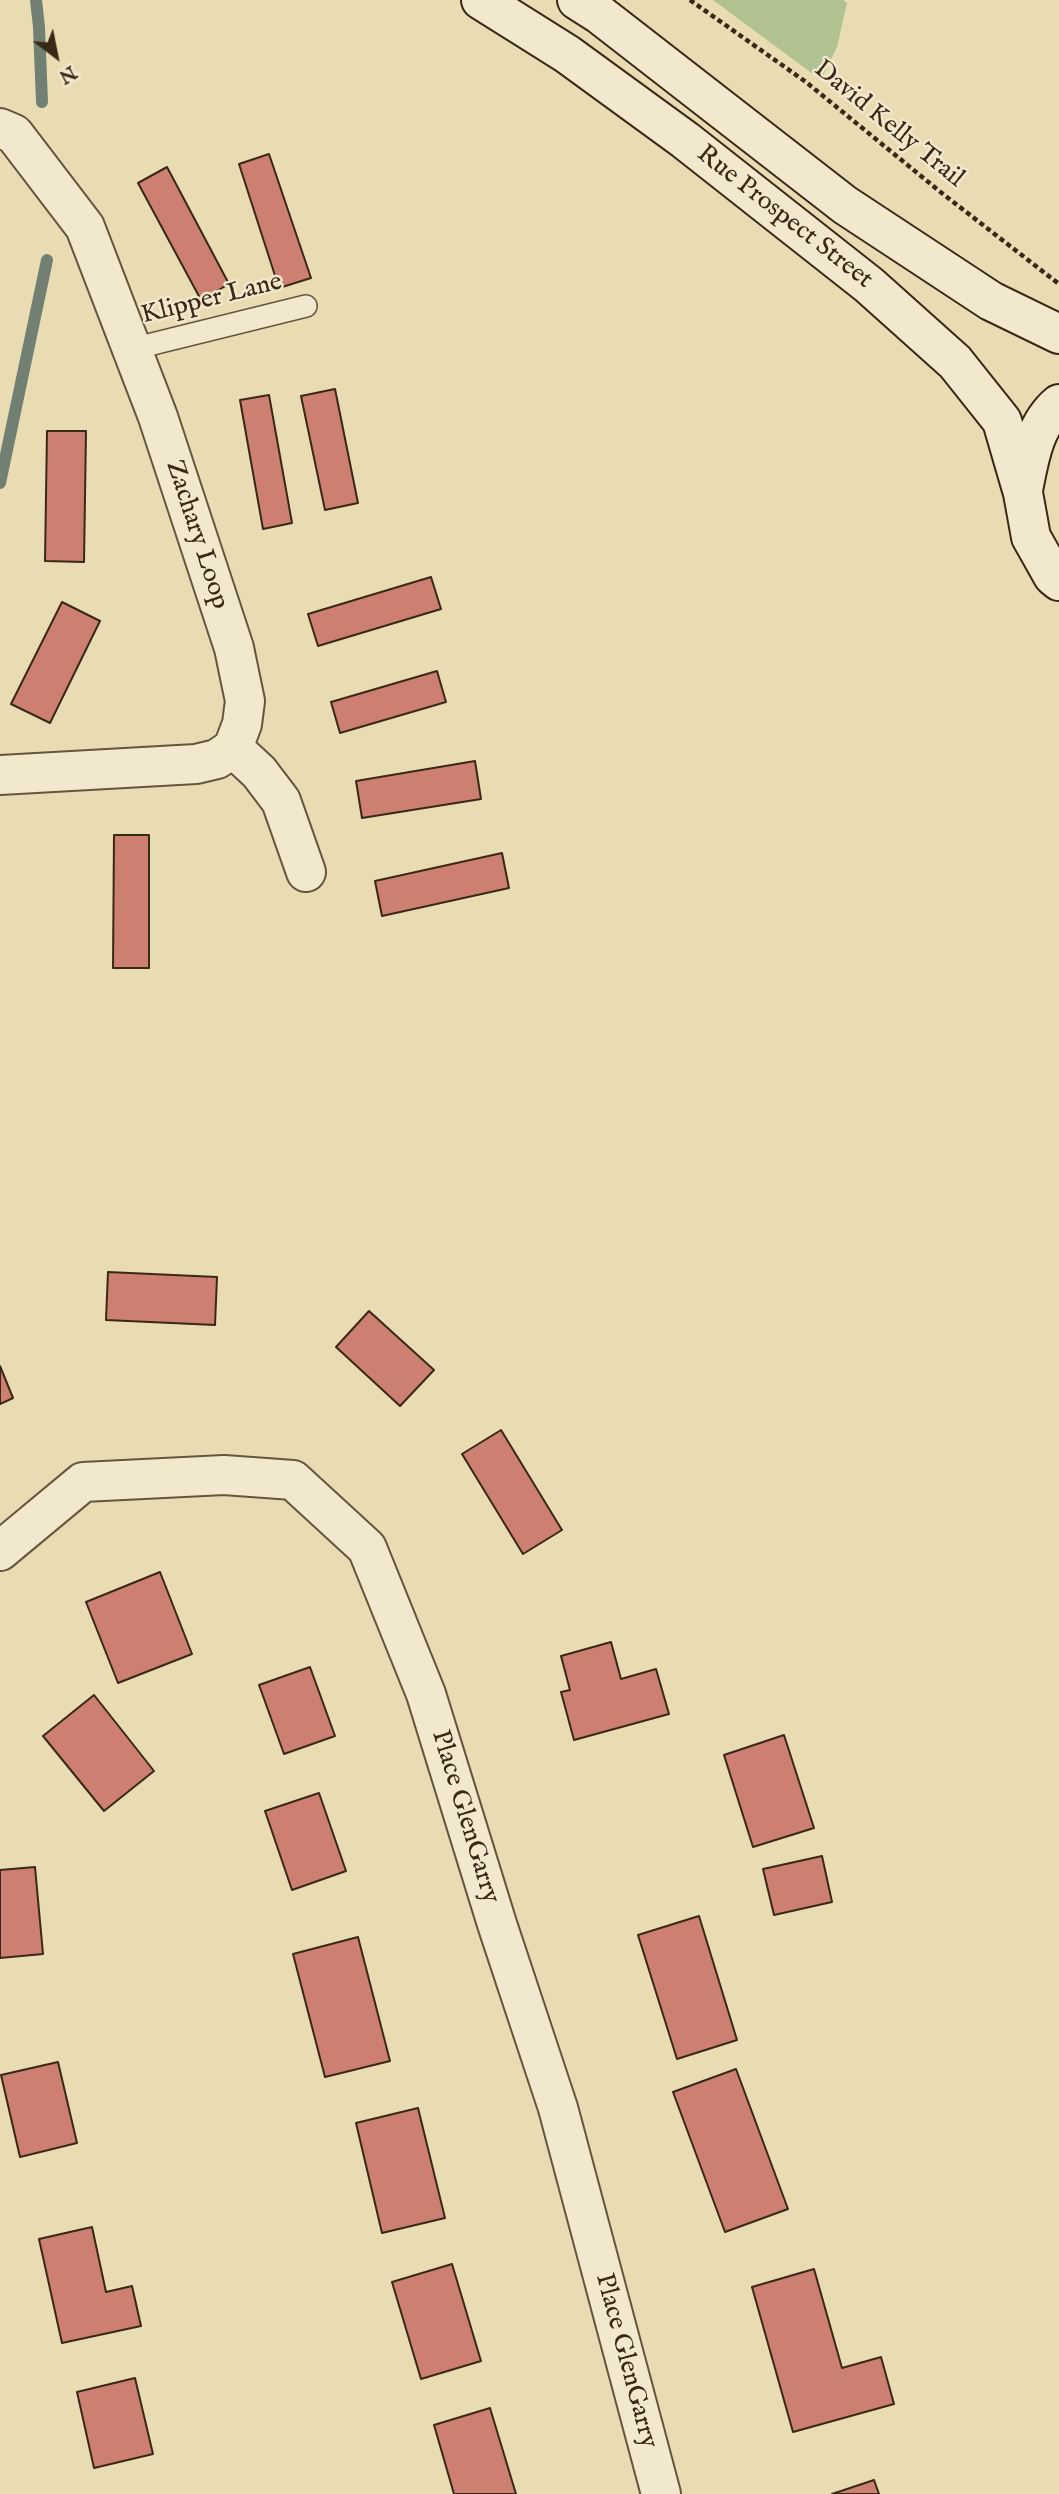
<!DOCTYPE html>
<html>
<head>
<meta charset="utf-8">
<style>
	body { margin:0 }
	#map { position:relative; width:1059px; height:2494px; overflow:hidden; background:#e9dcb3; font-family:"IM FELL English",serif }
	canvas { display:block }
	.north { position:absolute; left:21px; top:21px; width:70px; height:70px; -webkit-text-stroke:5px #f1e8ce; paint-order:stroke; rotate:148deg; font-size:19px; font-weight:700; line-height:28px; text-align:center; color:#3a2816 }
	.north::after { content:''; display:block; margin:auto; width:24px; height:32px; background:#3a2816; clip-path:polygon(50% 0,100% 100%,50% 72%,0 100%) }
</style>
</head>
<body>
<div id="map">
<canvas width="1059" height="2494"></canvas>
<div class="north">N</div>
</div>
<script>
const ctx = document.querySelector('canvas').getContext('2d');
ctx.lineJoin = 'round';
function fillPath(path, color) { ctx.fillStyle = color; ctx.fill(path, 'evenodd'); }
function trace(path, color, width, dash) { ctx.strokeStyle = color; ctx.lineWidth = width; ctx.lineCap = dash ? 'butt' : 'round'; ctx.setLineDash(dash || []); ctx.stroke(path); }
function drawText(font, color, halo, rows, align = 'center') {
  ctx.font = font + ' "IM FELL English",serif'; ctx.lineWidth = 5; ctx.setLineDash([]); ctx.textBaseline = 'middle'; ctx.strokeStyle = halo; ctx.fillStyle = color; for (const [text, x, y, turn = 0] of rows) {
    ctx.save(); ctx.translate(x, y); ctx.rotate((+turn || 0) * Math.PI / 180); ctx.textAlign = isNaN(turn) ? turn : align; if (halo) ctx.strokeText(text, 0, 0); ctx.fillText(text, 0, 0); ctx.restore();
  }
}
fillPath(new Path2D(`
	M 713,0 L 843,0 L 847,3 L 837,47 L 821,80 Z`), '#b1c290');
trace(new Path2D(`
	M 36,0 L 39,27 L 42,102
	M 0,483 L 47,260`), '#728073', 12);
const building = new Path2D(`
	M 269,154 L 311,278 L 279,288 L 239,164 Z
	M 167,167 L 229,284 L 201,300 L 138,183 Z
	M 335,389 L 358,503 L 325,510 L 301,396 Z
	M 269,395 L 292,523 L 263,529 L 240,400 Z
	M 47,431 L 86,431 L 84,562 L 45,561 Z
	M 431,577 L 441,609 L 318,646 L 308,614 Z
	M 62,602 L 100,621 L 50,723 L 11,704 Z
	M 437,671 L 446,702 L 340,733 L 331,702 Z
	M 475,761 L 481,799 L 362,818 L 356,781 Z
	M 114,835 L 149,835 L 149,968 L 113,968 Z
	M 502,853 L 509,888 L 382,916 L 375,881 Z
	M 108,1272 L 217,1277 L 215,1325 L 106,1320 Z
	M 369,1311 L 434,1370 L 400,1406 L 336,1347 Z
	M 0,1366 L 13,1398 L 0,1404 Z
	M 501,1430 L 562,1530 L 523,1554 L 462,1454 Z
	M 160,1572 L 192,1654 L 118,1683 L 86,1602 Z
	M 611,1642 L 621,1679 L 656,1669 L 669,1714 L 574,1740 L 561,1692 L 570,1690 L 561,1656 Z
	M 310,1667 L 335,1736 L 284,1754 L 259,1685 Z
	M 94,1695 L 154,1771 L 104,1811 L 43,1736 Z
	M 784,1735 L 814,1828 L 753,1847 L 724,1755 Z
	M 319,1793 L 346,1871 L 292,1890 L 265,1811 Z
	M 822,1856 L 832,1902 L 774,1915 L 763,1869 Z
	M 35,1867 L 43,1954 L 0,1958 L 0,1870 Z
	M 699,1916 L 737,2040 L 677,2059 L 638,1935 Z
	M 358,1937 L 390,2061 L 325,2077 L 293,1954 Z
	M 58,2062 L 77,2143 L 20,2157 L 1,2075 Z
	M 736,2069 L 788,2209 L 725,2232 L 673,2092 Z
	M 418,2108 L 445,2218 L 382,2233 L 356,2123 Z
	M 92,2227 L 106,2292 L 132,2286 L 141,2326 L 62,2343 L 39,2239 Z
	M 452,2264 L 481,2361 L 421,2379 L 392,2282 Z
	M 814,2269 L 842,2368 L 881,2357 L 894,2404 L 793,2432 L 752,2287 Z
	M 135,2378 L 153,2454 L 94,2468 L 77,2392 Z
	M 490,2408 L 516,2494 L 454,2494 L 434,2425 Z
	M 874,2480 L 879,2494 L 832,2494 Z`);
fillPath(building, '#cd8071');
trace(building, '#3a2816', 2);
const lane = new Path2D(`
	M 132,349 L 306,306`);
const street = new Path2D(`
	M 0,128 L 14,134 L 85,227 L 158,417 L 234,648 L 245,701 L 242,724 L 233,748 L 217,759 L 196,764 L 0,775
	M 233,748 L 259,772 L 281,801 L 306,872
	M 0,1551 L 83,1482 L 224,1475 L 293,1480 L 367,1548 L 426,1694 L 497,1924 L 558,2108 L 661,2494`);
const secondary = new Path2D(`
	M 481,0 L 567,54 L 685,140 L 869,285 L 955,362 L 1002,421 L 1023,493 L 1031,537 L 1053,576 L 1059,581
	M 577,0 L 599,14 L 845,205 L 991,301 L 1059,334
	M 1023,490 C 1029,460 1034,425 1059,404`);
trace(lane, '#66553d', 24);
trace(street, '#66553d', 42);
trace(secondary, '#3a2816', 42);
trace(new Path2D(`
	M 690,0 L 806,82 L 943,194 L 1059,284`), '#3a2816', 4.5, [5, 3.5]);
trace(lane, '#f1e8ce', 21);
trace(street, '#f1e8ce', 38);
trace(secondary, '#f1e8ce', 38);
drawText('26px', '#3a2816', '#f1e8ce', [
	["David Kelly Trail",888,125,39],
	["Rue Prospect Street",784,218,38],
	["Klipper Lane",212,300,-14],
	["Zachary Loop",196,535,72],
	["Place GlenGarry",464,1817,73],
	["Place GlenGarry",625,2361,75]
]);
</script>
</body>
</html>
